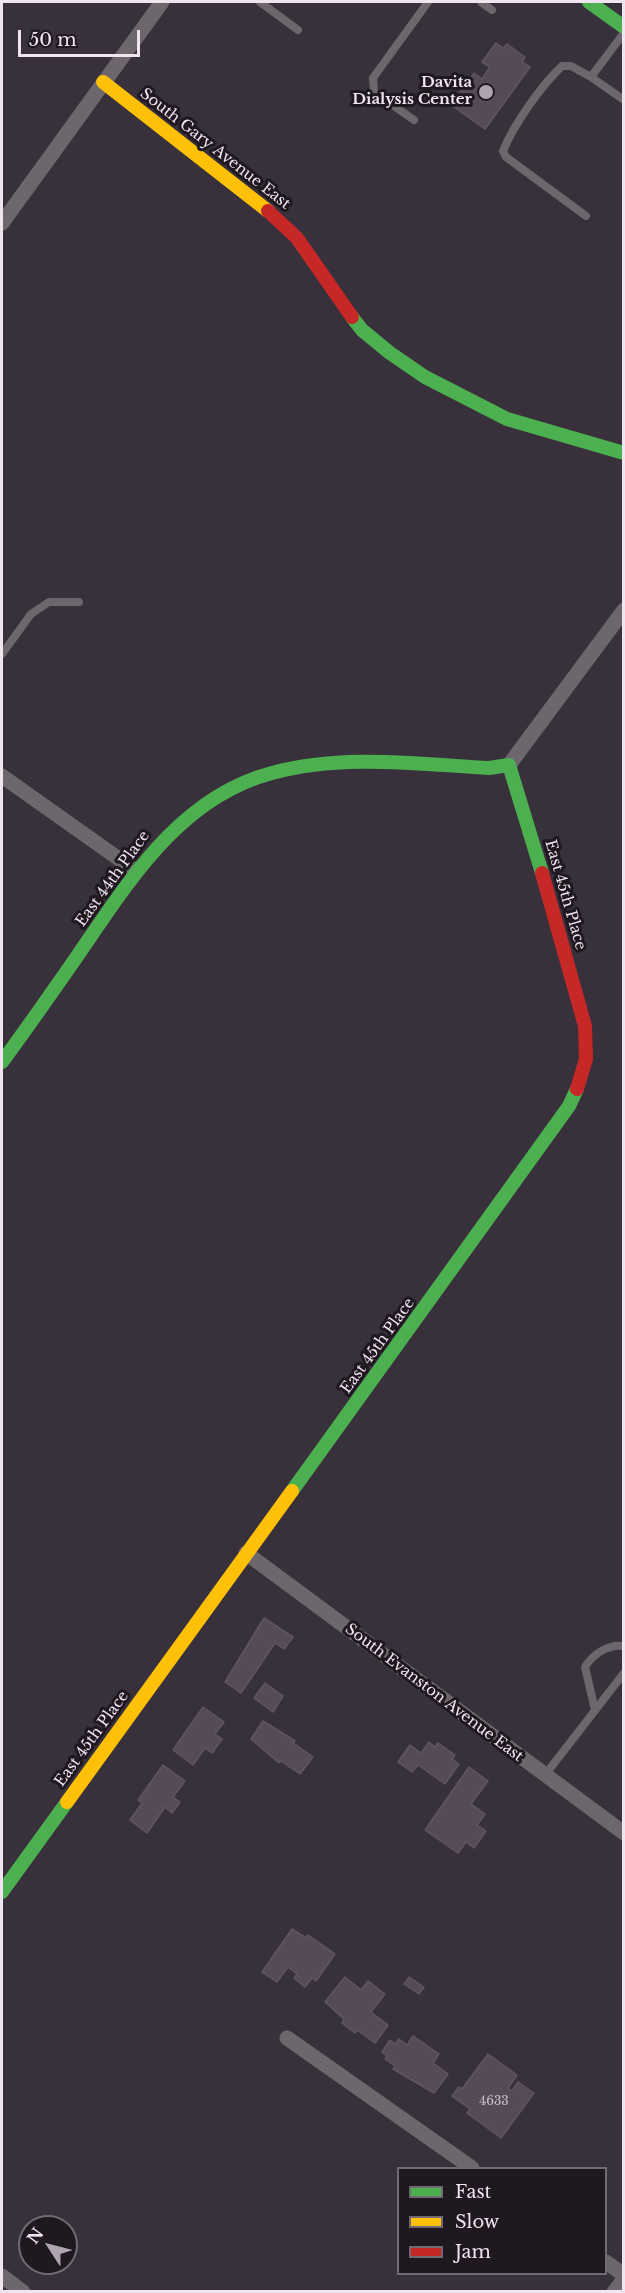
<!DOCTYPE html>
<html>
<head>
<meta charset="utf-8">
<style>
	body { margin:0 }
	#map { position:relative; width:625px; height:2293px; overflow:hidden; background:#38303a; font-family:"Libre Baskerville",serif }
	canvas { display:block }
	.frame { position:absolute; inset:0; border:3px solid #efe4f0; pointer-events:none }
	.legend { position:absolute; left:397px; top:2167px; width:210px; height:108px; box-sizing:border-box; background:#1f1820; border:2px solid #726a73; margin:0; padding:8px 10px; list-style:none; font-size:18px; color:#efe4f0 }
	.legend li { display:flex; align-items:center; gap:12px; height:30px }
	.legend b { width:30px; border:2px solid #726a73 }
	.north { position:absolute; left:18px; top:2215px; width:60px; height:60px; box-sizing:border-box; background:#1f1820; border:2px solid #726a73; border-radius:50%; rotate:306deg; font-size:16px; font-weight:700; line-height:24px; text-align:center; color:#efe4f0 }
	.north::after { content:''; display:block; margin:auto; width:21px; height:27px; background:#afa5b0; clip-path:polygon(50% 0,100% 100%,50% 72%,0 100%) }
	.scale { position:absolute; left:18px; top:30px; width:122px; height:27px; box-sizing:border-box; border:3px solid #efe4f0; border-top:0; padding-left:8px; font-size:18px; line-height:21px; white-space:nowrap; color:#efe4f0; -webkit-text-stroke:4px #1f1820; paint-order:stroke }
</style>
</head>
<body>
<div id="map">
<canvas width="625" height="2293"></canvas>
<div class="frame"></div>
<ul class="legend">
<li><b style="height:8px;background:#4caf50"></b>Fast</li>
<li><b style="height:8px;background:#ffc107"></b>Slow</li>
<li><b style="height:8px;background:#c62828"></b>Jam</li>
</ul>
<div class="north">N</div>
<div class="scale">50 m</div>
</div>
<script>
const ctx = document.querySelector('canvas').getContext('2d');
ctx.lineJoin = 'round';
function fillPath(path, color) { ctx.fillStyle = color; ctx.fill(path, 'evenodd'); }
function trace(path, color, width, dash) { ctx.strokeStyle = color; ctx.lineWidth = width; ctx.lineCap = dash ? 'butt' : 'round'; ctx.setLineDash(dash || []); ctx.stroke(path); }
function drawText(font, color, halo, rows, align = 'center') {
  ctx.font = font + ' "Libre Baskerville",serif'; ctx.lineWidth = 6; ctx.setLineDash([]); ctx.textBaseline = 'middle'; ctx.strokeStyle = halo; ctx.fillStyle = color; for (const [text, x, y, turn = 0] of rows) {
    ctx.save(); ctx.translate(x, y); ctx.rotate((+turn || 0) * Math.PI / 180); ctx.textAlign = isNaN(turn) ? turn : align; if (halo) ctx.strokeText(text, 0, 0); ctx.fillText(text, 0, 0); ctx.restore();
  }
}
const building = new Path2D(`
	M 496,43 L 503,48 L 507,44 L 525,57 L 522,62 L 530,67 L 485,129 L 451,105 L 474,73 L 482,79 L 490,67 L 482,62 Z
	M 264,1618 L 293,1637 L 284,1649 L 275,1643 L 241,1693 L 225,1682 Z
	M 265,1683 L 283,1696 L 273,1712 L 254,1698 Z
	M 203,1707 L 224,1722 L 215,1734 L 222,1739 L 212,1753 L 205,1748 L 193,1765 L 173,1750 Z
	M 263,1721 L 295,1741 L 293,1743 L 313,1757 L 300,1774 L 281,1761 L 279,1763 L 251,1739 Z
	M 429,1742 L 435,1747 L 438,1743 L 455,1755 L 452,1759 L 459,1764 L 445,1784 L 418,1765 L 412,1772 L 398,1762 L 410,1745 L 421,1753 Z
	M 163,1765 L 185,1781 L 173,1797 L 180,1802 L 172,1813 L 165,1807 L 147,1833 L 130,1820 L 142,1803 L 138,1800 Z
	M 469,1767 L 488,1781 L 471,1804 L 485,1814 L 477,1825 L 486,1831 L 474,1848 L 466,1842 L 458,1853 L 425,1830 Z
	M 292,1929 L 306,1938 L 308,1935 L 335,1954 L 316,1981 L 312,1978 L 305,1987 L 294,1978 L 297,1974 L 288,1967 L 277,1982 L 262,1972 Z
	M 345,1977 L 361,1990 L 368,1981 L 385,1994 L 371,2012 L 388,2025 L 375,2043 L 357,2030 L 355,2033 L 342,2023 L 344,2019 L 325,2002 Z
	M 409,1977 L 424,1987 L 419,1994 L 404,1984 Z
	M 413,2036 L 439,2054 L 433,2063 L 448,2074 L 434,2093 L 393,2069 L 395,2066 L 385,2059 L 387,2056 L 382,2052 L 390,2040 L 396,2044 L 399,2039 L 407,2045 Z
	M 488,2054 L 517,2075 L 508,2088 L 512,2091 L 518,2082 L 534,2093 L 501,2138 L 467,2113 L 470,2109 L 452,2096 L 459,2087 L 462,2089 Z`);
fillPath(building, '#564a57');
trace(building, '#5e575f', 1.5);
trace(new Path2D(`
	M 260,2 L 298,30
	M 481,2 L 492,10
	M 624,33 L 591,77 L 624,100
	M 414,120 L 374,92 L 373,78 L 428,2
	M 586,216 L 506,157 L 503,151 C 514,124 541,86 562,66 L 571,66 L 591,77
	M 2,654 L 31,614 L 49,602 L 79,602
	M 595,1710 L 585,1667 C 593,1654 608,1644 624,1646
	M 545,1775 L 624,1673`), '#6d666d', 8);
trace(new Path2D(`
	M 2,223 L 162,2
	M 509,765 L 624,610
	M 2,776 L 136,871
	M 246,1553 L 624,1833
	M 287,2038 L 472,2168
	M 606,2262 L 624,2275
	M 2,2276 L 23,2292
	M 614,2292 L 624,2279`), '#6d666d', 15);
trace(new Path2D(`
	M 589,2 L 624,27
	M 352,317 L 362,330 L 390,353 L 425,377 L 507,419 L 624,453
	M 2,1062 C 28,1027 53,991 78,955 C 129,881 180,797 272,773 C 342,754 417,764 489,768 L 509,765 L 542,873
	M 292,1491 L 569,1106 L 577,1089
	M 2,1892 L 67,1802`), '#4caf50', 14);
trace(new Path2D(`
	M 103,82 L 268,211
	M 67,1802 L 292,1491`), '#ffc107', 14);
trace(new Path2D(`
	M 268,211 L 297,238 L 352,317
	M 542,873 L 585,1026 L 586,1059 L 577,1089`), '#c62828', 14);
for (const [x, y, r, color] of [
	[486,92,8,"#afa5b0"]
]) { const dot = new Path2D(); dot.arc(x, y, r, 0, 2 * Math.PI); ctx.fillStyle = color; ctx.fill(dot); trace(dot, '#1f1820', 2); }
drawText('12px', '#c9beca', null, [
	["4633",494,2102]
]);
drawText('bold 15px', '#efe4f0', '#1f1820', [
	["Davita",472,83],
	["Dialysis Center",472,100]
], 'right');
drawText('15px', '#efe4f0', '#1f1820', [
	["South Gary Avenue East",215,149,38],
	["East 44th Place",113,879,-54],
	["East 45th Place",565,895,74],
	["East 45th Place",378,1346,-54],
	["South Evanston Avenue East",434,1693,37],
	["East 45th Place",92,1739,-54]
]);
</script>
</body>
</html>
